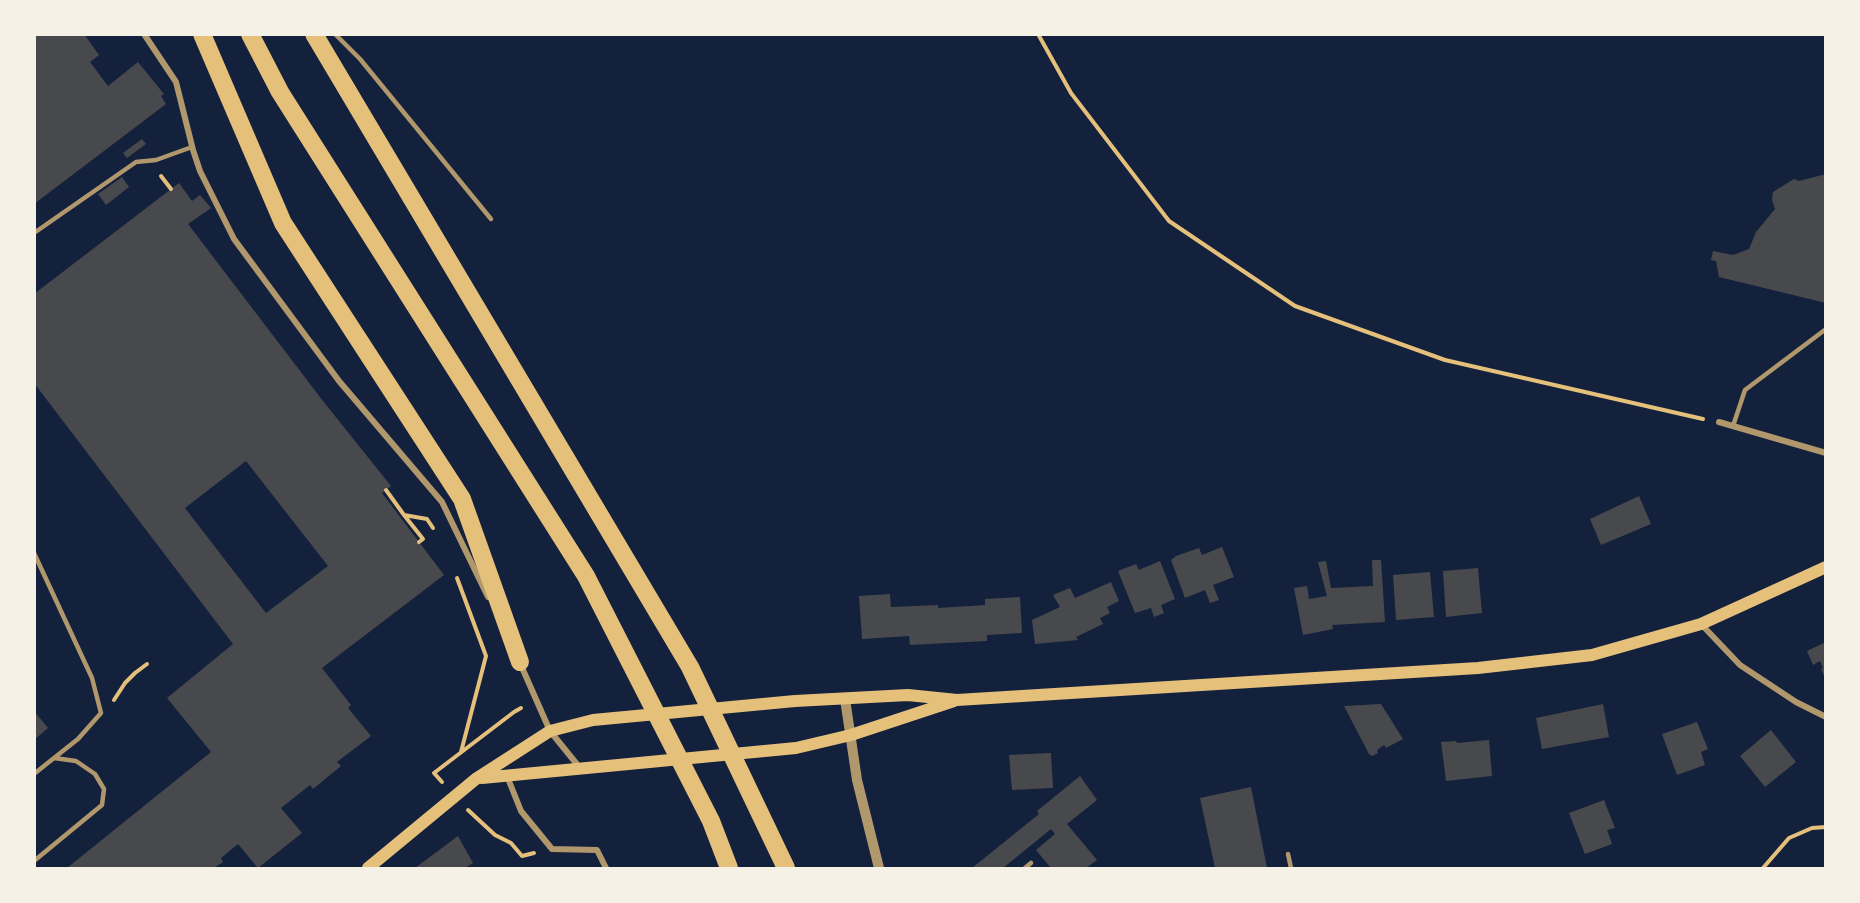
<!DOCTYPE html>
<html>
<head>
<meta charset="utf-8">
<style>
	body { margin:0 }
	#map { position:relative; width:1860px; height:903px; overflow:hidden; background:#14213d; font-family:Barlow,sans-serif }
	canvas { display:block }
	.frame { position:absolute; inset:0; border:36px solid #f6f1e7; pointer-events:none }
</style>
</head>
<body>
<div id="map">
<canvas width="1860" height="903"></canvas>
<div class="frame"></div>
</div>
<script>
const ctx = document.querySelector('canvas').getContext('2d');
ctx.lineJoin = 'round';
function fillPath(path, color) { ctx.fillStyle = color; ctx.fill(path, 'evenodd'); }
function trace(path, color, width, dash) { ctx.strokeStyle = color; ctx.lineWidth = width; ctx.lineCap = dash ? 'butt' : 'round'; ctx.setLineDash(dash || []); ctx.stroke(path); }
fillPath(new Path2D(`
	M 34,34 L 84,34 L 99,55 L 90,62 L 108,86 L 138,62 L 164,94 L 161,96 L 166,104 L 34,204 Z
	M 142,139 L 146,144 L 127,158 L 123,153 Z
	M 1826,174 L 1826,303 L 1719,277 L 1716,261 L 1711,260 L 1713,251 L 1733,255 L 1749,249 L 1756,232 L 1775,209 L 1772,200 L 1773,192 L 1794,179 L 1799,181 Z
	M 122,177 L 129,187 L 106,205 L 98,194 Z
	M 179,183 L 192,201 L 200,195 L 211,208 L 188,224 L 323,401 L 391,486 L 382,493 L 444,575 L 322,668 L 351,705 L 348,708 L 371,736 L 337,762 L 341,766 L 313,789 L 310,785 L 281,808 L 302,833 L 258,868 L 238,844 L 221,858 L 223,862 L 214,868 L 67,868 L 211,752 L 167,698 L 233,644 L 34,383 L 34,294 ZM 246,461 L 328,566 L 266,613 L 185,508 Z
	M 1639,496 L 1651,524 L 1601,545 L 1590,519 Z
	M 1222,547 L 1234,577 L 1213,585 L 1219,600 L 1210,603 L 1205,590 L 1185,598 L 1171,560 L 1176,556 L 1199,548 L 1202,555 Z
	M 1372,560 L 1381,560 L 1385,622 L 1332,625 L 1333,629 L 1303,635 L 1294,588 L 1307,586 L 1309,599 L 1327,596 L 1318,562 L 1326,561 L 1331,588 L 1373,586 Z
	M 1160,561 L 1175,599 L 1161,605 L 1164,613 L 1154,617 L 1151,608 L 1135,613 L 1118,571 L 1136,564 L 1139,570 Z
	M 1478,568 L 1482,613 L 1446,617 L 1443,571 Z
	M 1430,572 L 1434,617 L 1396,620 L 1393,575 Z
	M 1111,582 L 1119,601 L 1107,607 L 1110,613 L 1100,618 L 1103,624 L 1076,637 L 1078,640 L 1035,644 L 1032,620 L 1060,607 L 1053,595 L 1070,588 L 1075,598 Z
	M 890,594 L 891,607 L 938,605 L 938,608 L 985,605 L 985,599 L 1020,597 L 1022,633 L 987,635 L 987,641 L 910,645 L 909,636 L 862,639 L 859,596 Z
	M 1826,642 L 1826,680 L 1821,669 L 1823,668 L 1820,661 L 1813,665 L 1807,651 Z
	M 1381,704 L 1403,739 L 1386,748 L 1384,745 L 1377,750 L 1378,753 L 1372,756 L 1369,754 L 1344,706 Z
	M 1603,704 L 1609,737 L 1542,749 L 1536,718 Z
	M 34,711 L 48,728 L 34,740 Z
	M 1697,722 L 1708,749 L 1701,752 L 1705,765 L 1677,775 L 1662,734 Z
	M 1771,730 L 1796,762 L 1765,787 L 1740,756 Z
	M 1489,740 L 1492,776 L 1446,781 L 1441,742 L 1456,741 L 1457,743 Z
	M 1051,753 L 1053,788 L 1012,790 L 1009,755 Z
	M 1080,776 L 1097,800 L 1067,824 L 1097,860 L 1086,868 L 1051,868 L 1036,850 L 1055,834 L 1051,829 L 1003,868 L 972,868 L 1039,814 L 1037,811 Z
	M 1251,787 L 1267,868 L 1215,868 L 1200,798 Z
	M 1604,800 L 1615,828 L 1607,830 L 1612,844 L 1585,854 L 1569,813 Z
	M 458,836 L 473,863 L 465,868 L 415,868 Z`), '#48494c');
trace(new Path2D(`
	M 1038,34 L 1071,93 L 1169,221 L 1295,306 L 1445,360 L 1703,419
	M 161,176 L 171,189
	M 386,490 L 404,515
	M 419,542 L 423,539 L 404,515 L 427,519 L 433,528
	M 457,578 L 486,656 L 461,752
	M 114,700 L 125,683 L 135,673 L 147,664
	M 442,782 L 434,773 L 514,712 L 521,708
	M 468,810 L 495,835 L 511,843 L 522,856 L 534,853
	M 1763,868 L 1789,838 L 1812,828 L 1826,827`), '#e5c07b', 4);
trace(new Path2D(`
	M 335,34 L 360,59 L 491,219
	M 34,233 L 136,162 L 156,160 L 192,147
	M 1733,426 L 1745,390 L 1826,329
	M 34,553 L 92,678 L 101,713 L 78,739 L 54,758
	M 34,774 L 54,758 L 76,761 L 95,774 L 104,789 L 102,805 L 34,861
	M 1288,854 L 1291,868
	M 1025,868 L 1031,863`), '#b1986c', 4.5);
trace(new Path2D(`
	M 144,34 L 176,82 L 193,150 L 200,171 L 234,239 L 339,381 L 442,502 L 488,597
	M 1719,422 L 1826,453
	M 1701,624 L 1740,665 L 1796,702 L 1826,717
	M 520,663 L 550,731 L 580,768
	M 507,776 L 521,811 L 552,849 L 597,850 L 606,868`), '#b1986c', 6);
trace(new Path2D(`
	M 845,699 L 857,780 L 879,868`), '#b1986c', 10);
trace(new Path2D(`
	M 482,778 L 796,748 L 851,735 L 954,701
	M 368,868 L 477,778 L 550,731 L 593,720 L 795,701 L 908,695 L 957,700 L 1478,668 L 1592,655 L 1701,624 L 1826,567`), '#e5c07b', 12);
trace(new Path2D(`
	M 202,34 L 283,223 L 462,499 L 520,662
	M 250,34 L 280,92 L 586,576 L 711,821 L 729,868
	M 314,34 L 690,667 L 786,868`), '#e5c07b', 18);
</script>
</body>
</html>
